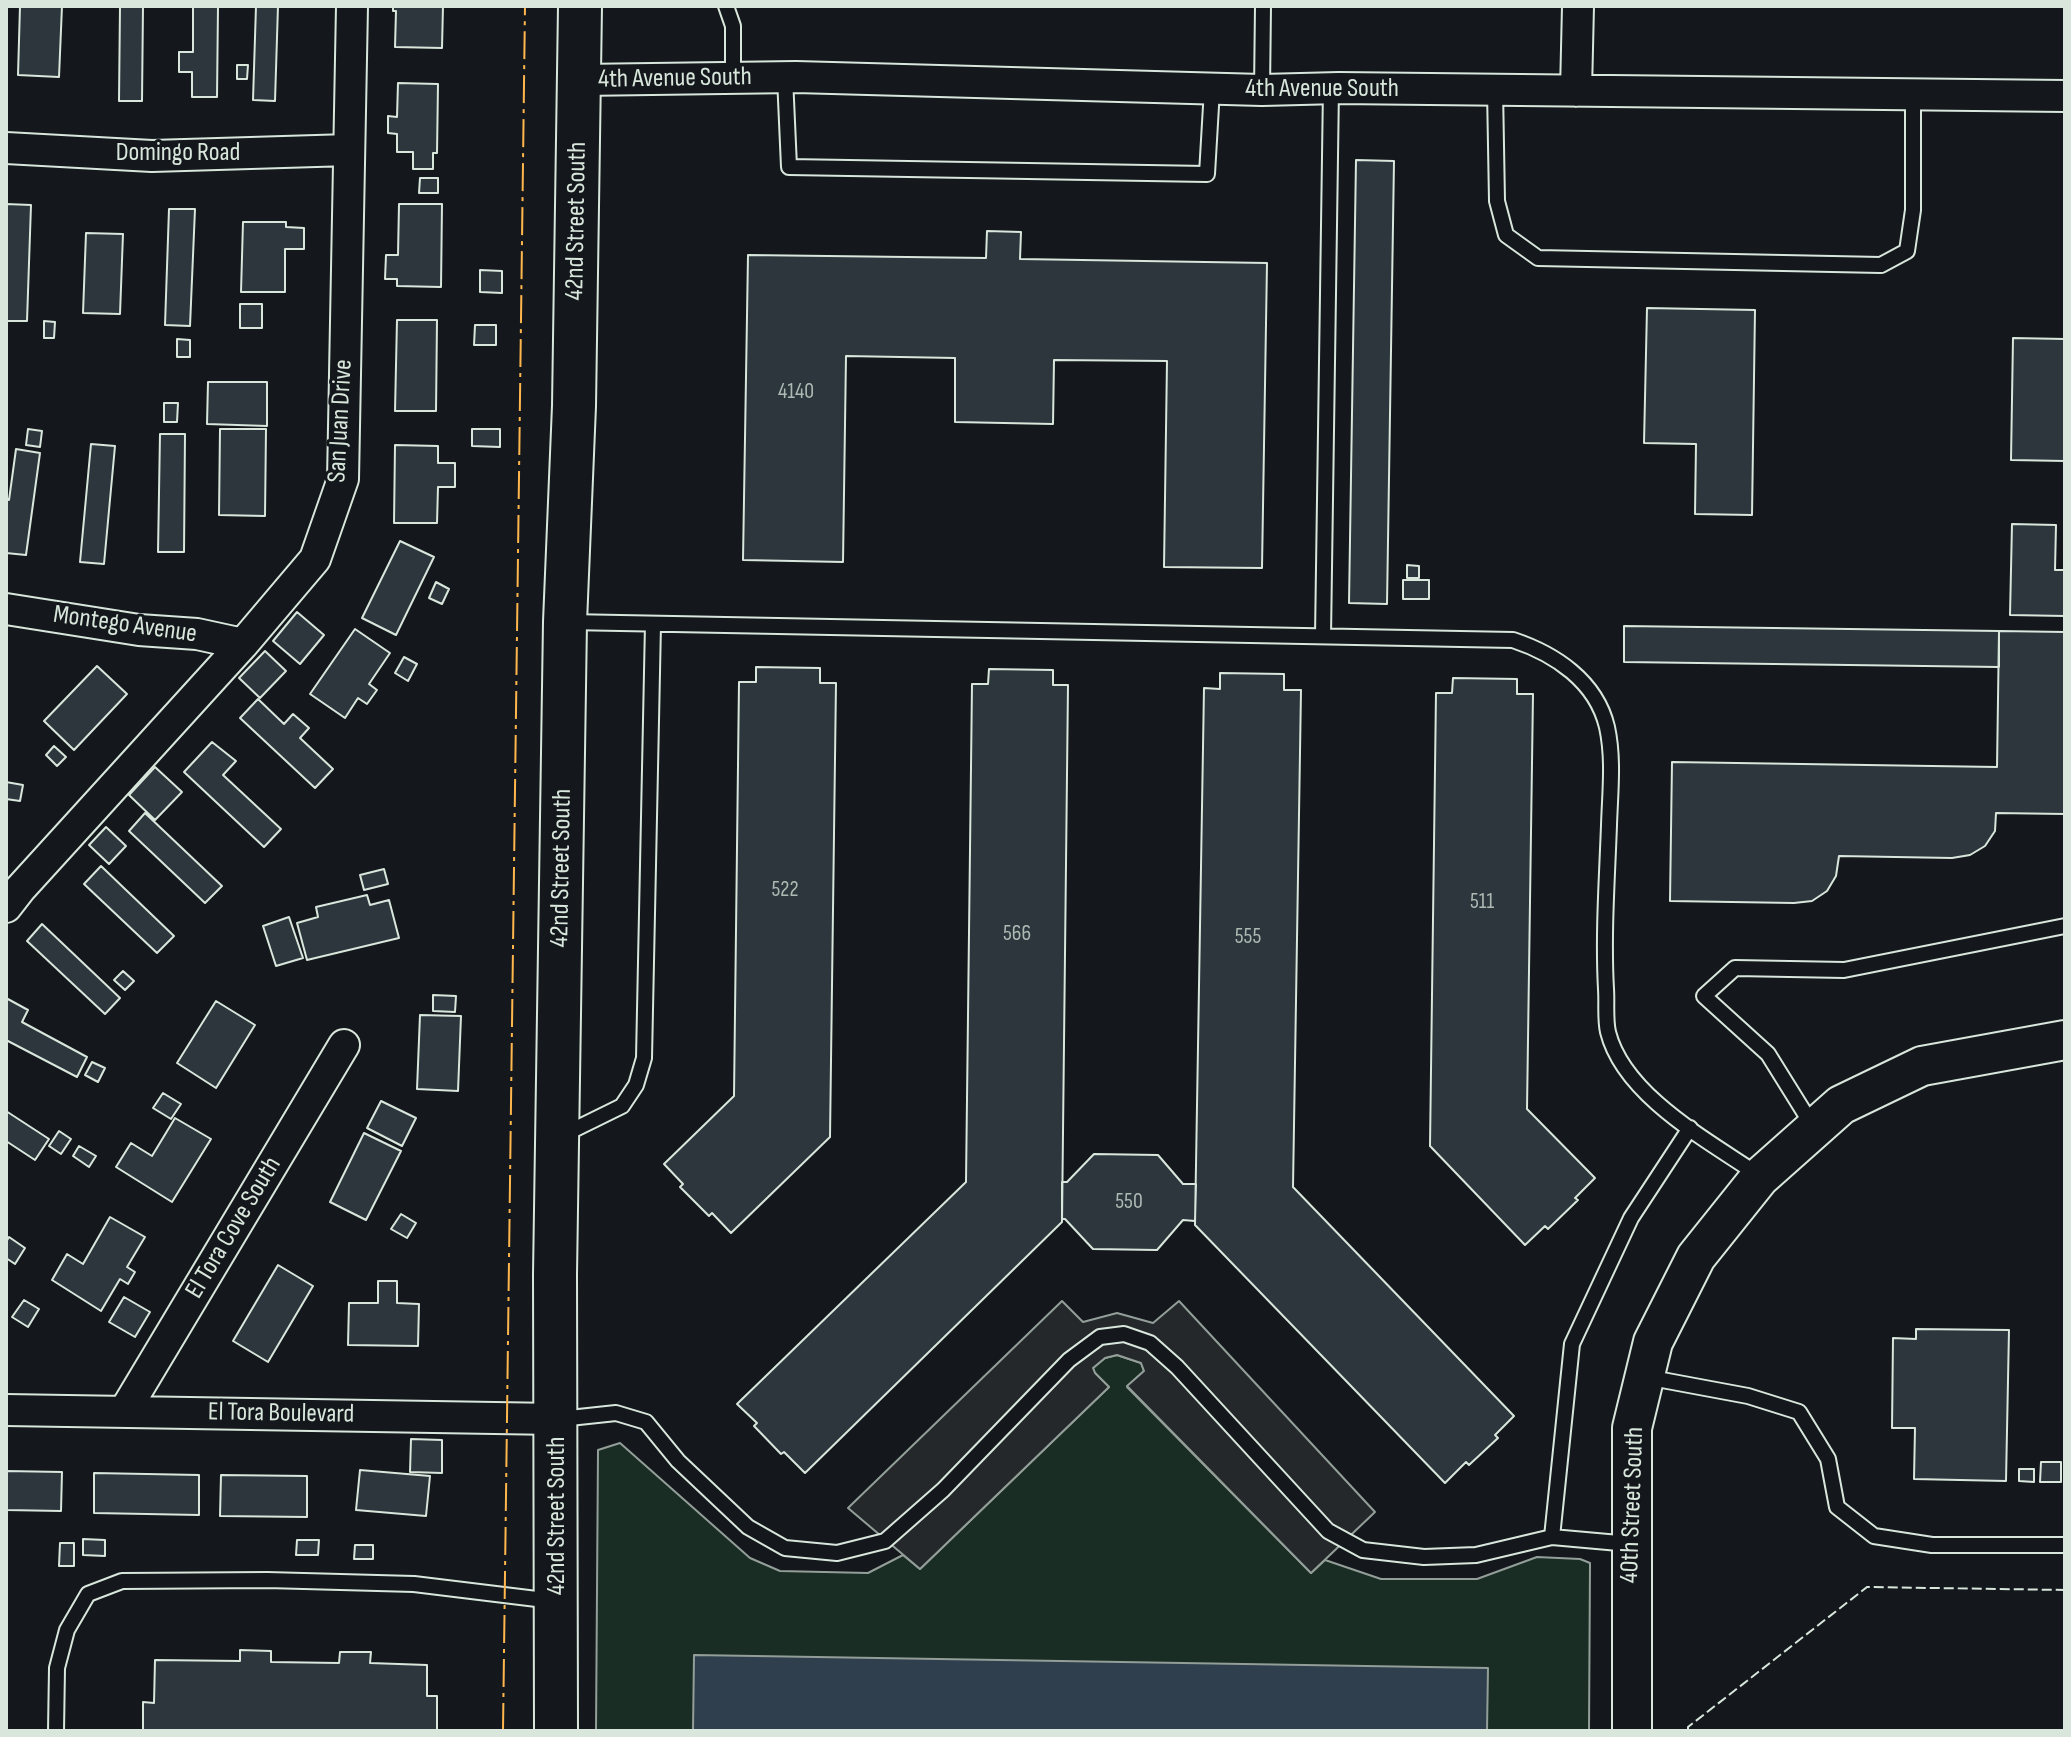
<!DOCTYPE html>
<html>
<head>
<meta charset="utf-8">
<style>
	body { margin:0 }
	#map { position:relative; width:2071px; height:1737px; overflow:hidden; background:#14181c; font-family:"Sofia Sans Condensed",sans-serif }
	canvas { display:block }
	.frame { position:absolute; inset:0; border:8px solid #d8e6dc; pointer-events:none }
</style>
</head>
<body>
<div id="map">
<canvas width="2071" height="1737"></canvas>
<div class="frame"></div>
</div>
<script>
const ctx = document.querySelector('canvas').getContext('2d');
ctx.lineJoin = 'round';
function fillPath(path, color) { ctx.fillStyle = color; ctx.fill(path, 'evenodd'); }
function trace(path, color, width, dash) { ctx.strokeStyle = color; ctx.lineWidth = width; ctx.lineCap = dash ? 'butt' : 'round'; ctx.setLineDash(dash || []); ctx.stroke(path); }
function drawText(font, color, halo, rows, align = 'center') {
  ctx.font = font + ' "Sofia Sans Condensed",sans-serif'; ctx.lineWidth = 6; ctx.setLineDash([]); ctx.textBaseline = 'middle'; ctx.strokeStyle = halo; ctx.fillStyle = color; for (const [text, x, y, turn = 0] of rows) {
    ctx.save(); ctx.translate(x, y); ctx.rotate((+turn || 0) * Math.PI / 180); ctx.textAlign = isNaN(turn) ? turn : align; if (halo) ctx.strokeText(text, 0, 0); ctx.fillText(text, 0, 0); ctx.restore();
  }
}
const green = new Path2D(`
	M 1117,1355 L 1141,1363 L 1144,1371 L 1127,1387 L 1311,1573 L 1325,1560 L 1381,1579 L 1477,1579 L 1537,1557 L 1580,1559 L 1590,1563 L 1589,1731 L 596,1731 L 598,1450 L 620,1443 L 750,1558 L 780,1571 L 868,1573 L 903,1555 L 920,1569 L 1109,1387 L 1095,1373 L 1093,1368 L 1105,1358 Z`);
fillPath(green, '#1a2d24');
trace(green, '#939e99', 2);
const parking = new Path2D(`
	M 1062,1301 L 1083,1322 L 1117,1313 L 1153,1323 L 1179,1301 L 1375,1512 L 1311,1573 L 1127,1386 L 1144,1371 L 1141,1363 L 1117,1355 L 1105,1358 L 1093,1368 L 1095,1373 L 1109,1387 L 920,1569 L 848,1508 Z`);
fillPath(parking, '#24282b');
trace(parking, '#939e99', 2);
const water = new Path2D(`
	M 694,1655 L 1488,1668 L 1487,1731 L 693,1731 Z`);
fillPath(water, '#2f3f4d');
trace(water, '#939e99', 2);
const building = new Path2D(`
	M 20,6 L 62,6 L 59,77 L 18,75 Z
	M 120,6 L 143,6 L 142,101 L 119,101 Z
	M 193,6 L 218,6 L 217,97 L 192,97 L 192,72 L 179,72 L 179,52 L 193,52 Z
	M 256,6 L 278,6 L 275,101 L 253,100 Z
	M 393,6 L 443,6 L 442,48 L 395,47 L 396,11 L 393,11 Z
	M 237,65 L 248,65 L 247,79 L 237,79 Z
	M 398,83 L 438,84 L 437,153 L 433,153 L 433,169 L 413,169 L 413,152 L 397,152 L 397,134 L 388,133 L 388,116 L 397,117 Z
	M 1356,160 L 1394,161 L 1387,604 L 1349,603 Z
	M 420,178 L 438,178 L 438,193 L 419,193 Z
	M 6,204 L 31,205 L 27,321 L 6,321 Z
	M 399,204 L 442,204 L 441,287 L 397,286 L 397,279 L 385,279 L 386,255 L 398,255 Z
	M 169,209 L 195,209 L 190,326 L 165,325 Z
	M 243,222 L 286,222 L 286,227 L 304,228 L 304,249 L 285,249 L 285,292 L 241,292 Z
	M 987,231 L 1021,232 L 1020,259 L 1267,263 L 1262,568 L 1164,567 L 1167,361 L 1054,360 L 1053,424 L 955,422 L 955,358 L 846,356 L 843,562 L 743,560 L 748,255 L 986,258 Z
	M 86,233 L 123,234 L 120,314 L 83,313 Z
	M 480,270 L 502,271 L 502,293 L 480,292 Z
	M 240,304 L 262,304 L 262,328 L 240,328 Z
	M 1647,308 L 1755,310 L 1752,515 L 1695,514 L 1696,444 L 1644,443 Z
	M 397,320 L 437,320 L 436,411 L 395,411 Z
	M 44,321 L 55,322 L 54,338 L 44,338 Z
	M 475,325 L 496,325 L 496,345 L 474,345 Z
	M 2013,338 L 2065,339 L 2065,461 L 2011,460 Z
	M 177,339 L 190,340 L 190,357 L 177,357 Z
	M 208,382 L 267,382 L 267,426 L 207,424 Z
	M 164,403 L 178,403 L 177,422 L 164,422 Z
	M 28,429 L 42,431 L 40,447 L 26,445 Z
	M 220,429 L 266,429 L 265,516 L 219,515 Z
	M 472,429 L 500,429 L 500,447 L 472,446 Z
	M 160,434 L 185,434 L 184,552 L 158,552 Z
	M 91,444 L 115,446 L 104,564 L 80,562 Z
	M 395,445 L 438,446 L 438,463 L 455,463 L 455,487 L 438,487 L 437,523 L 394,523 Z
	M 16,449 L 40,453 L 26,555 L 6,553 L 6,499 L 9,500 Z
	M 2012,524 L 2056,525 L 2055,570 L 2065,570 L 2065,616 L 2010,615 Z
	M 400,541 L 434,557 L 396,635 L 362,618 Z
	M 1407,565 L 1419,566 L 1419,578 L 1407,578 Z
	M 1403,580 L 1429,580 L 1429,599 L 1403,599 Z
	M 436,582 L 449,589 L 442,604 L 429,598 Z
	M 297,612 L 324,635 L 300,664 L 273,641 Z
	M 1624,626 L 1999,631 L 1999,667 L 1624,662 Z
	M 355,629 L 390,653 L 369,684 L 377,690 L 367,704 L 358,698 L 345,718 L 310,694 Z
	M 1999,631 L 2065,632 L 2065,814 L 1996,813 L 1995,831 L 1985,846 L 1970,855 L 1952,858 L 1839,856 L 1836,876 L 1827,891 L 1812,901 L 1794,903 L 1670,901 L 1672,762 L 1997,767 Z
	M 265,651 L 286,671 L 260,698 L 239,678 Z
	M 404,657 L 417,664 L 408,681 L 395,673 Z
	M 97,666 L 127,694 L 74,750 L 44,721 Z
	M 756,667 L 820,668 L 820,683 L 836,683 L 830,1137 L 731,1233 L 712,1213 L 709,1216 L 680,1187 L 683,1184 L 664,1164 L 734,1096 L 739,682 L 756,682 Z
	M 989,669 L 1053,670 L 1053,685 L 1068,685 L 1062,1222 L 805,1473 L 784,1452 L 781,1454 L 754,1426 L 757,1423 L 737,1404 L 966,1182 L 972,684 L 988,684 Z
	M 1220,673 L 1284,674 L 1284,690 L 1301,690 L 1293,1187 L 1514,1416 L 1495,1435 L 1498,1438 L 1469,1465 L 1466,1462 L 1445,1483 L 1195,1225 L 1204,688 L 1220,689 Z
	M 1453,678 L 1517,679 L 1517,694 L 1533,694 L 1527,1109 L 1595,1178 L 1575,1198 L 1578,1200 L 1548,1229 L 1545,1226 L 1525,1245 L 1430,1146 L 1436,693 L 1452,693 Z
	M 258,699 L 284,724 L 293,714 L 309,728 L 300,738 L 333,769 L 315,788 L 240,718 Z
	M 212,742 L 236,761 L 223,775 L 281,829 L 264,847 L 184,772 Z
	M 54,746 L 66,757 L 57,766 L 46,755 Z
	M 155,767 L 182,792 L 155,820 L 129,795 Z
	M 6,782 L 23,785 L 20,801 L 6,799 Z
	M 145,813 L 222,886 L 205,903 L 129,831 Z
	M 106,827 L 126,846 L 109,864 L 89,845 Z
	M 101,866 L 174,936 L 157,953 L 84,884 Z
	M 384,869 L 388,884 L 364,890 L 360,875 Z
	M 367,895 L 370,905 L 389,900 L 399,938 L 307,960 L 297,923 L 318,917 L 316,907 Z
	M 289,917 L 303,958 L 276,966 L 263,926 Z
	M 42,924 L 120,998 L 105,1014 L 27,941 Z
	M 123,971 L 134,981 L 125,990 L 114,980 Z
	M 433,995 L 456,996 L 455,1012 L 433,1011 Z
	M 6,998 L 28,1010 L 22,1022 L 87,1057 L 77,1077 L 6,1040 Z
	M 216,1001 L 255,1025 L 216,1088 L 177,1063 Z
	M 420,1015 L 461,1016 L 458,1091 L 417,1089 Z
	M 92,1062 L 105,1068 L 98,1082 L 85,1075 Z
	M 163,1093 L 181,1104 L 171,1119 L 153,1108 Z
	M 381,1101 L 416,1118 L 402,1146 L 367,1128 Z
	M 6,1111 L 49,1139 L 35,1160 L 6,1141 Z
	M 175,1118 L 211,1139 L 172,1202 L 116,1167 L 131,1143 L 152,1156 Z
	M 59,1131 L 71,1139 L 61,1154 L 49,1146 Z
	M 364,1133 L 401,1151 L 366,1220 L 330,1202 Z
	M 79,1146 L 96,1156 L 89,1167 L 73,1156 Z
	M 1094,1154 L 1158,1155 L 1183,1184 L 1196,1184 L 1195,1221 L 1183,1220 L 1157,1250 L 1093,1249 L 1065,1219 L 1062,1219 L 1062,1182 L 1067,1182 Z
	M 401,1214 L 416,1223 L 407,1238 L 391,1229 Z
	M 110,1217 L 145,1237 L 127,1267 L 135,1272 L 128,1284 L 120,1279 L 101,1311 L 52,1280 L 67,1254 L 83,1264 Z
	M 9,1237 L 25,1248 L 15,1264 L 6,1258 L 6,1242 Z
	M 278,1265 L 313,1286 L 268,1362 L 233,1341 Z
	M 378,1281 L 397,1281 L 397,1303 L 419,1304 L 418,1346 L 348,1345 L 349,1303 L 378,1303 Z
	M 124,1297 L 150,1312 L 135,1337 L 109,1322 Z
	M 24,1300 L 39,1309 L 28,1327 L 12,1317 Z
	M 1916,1329 L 2009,1330 L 2006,1481 L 1914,1479 L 1915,1428 L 1892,1428 L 1893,1338 L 1916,1339 Z
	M 411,1439 L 442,1440 L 442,1473 L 410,1472 Z
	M 2041,1462 L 2061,1462 L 2061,1482 L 2040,1482 Z
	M 2019,1469 L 2034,1469 L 2034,1482 L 2019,1481 Z
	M 360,1470 L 430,1476 L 426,1516 L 356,1510 Z
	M 6,1471 L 62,1472 L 61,1511 L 6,1510 Z
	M 94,1473 L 199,1475 L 199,1515 L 94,1513 Z
	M 221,1475 L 307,1476 L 307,1517 L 220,1516 Z
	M 83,1539 L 105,1540 L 105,1556 L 83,1555 Z
	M 297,1540 L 319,1540 L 318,1555 L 296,1555 Z
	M 60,1543 L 74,1543 L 74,1566 L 59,1566 Z
	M 355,1545 L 373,1545 L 373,1559 L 354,1559 Z
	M 240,1650 L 271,1651 L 271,1662 L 339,1663 L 340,1652 L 371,1652 L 370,1663 L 427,1665 L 427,1696 L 437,1696 L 437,1731 L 143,1731 L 143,1702 L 154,1703 L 155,1660 L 240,1661 Z`);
fillPath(building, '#2c363c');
trace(building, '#d8e6dc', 2);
const service = new Path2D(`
	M 726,6 L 733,26 L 733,78
	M 785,77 L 789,167 L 1207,174 L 1212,89
	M 1262,90 L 1263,6
	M 1495,90 L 1497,201 L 1506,235 L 1538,258 L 1881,265 L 1907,251 L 1913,210 L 1913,94
	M 568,622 L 1513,640 C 1555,654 1596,681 1607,727 C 1614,759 1610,793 1609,825 C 1607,880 1603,935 1606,989 C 1607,1003 1605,1019 1608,1032 C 1624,1096 1709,1141 1760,1176
	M 1323,636 L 1331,88
	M 1814,1128 L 1768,1054 L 1704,996 L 1735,968 L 1844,970 L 2065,926
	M 561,1136 L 622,1106 L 636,1085 L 644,1058 L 653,624
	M 1646,1377 L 1748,1396 L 1799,1412 L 1828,1459 L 1837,1507 L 1874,1536 L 1932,1545 L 2065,1545
	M 560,1419 L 616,1413 L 646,1422 L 678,1461 L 748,1527 L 785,1548 L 837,1553 L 885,1541 L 943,1490 L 1069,1360 L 1100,1337 L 1124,1334 L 1150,1343 L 1177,1367 L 1328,1531 L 1363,1550 L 1424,1557 L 1476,1555 L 1552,1537 L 1630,1544
	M 1552,1537 L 1572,1344 L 1631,1218 L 1690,1128
	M 56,1731 L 57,1668 L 67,1630 L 88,1594 L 122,1581 L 267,1580 L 414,1584 L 553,1601`);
const minor = new Path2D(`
	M 580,80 L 796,77 L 1262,90 L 1339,88 L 2065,96
	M 1576,91 L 1578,6
	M 6,148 L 152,156 L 349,150
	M 6,609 L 139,630 L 197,634 L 243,644
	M 6,907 L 20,889 L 243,644 L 315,559 L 343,479 L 352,6
	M 6,1410 L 556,1419
	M 124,1412 L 344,1045`);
const tertiary = new Path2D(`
	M 1632,1731 L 1632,1428 L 1653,1342 L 1696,1257 L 1760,1177 L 1841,1105 L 1922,1066 L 2065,1040`);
const secondary = new Path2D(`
	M 556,1731 L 555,1274 L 565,622 L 574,406 L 580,6`);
trace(service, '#d8e6dc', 18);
trace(minor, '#d8e6dc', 34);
trace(tertiary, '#d8e6dc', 42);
trace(secondary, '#d8e6dc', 46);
trace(service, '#14181c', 14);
trace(minor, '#14181c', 30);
trace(tertiary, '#14181c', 38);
trace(secondary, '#14181c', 42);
trace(new Path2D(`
	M 1688,1731 L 1688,1727 L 1867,1587 L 2065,1590`), '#d8e6dc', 2, [10, 4]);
trace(new Path2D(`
	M 503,1731 L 525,6`), '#ffb74d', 2, [28, 6, 4, 6]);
drawText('22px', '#adbab4', null, [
	["4140",796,392],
	["522",785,890],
	["511",1482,902],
	["566",1017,934],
	["555",1248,937],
	["550",1129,1202]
]);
drawText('26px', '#d8e6dc', '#14181c', [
	["4th Avenue South",675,79,-1],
	["4th Avenue South",1322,89],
	["Domingo Road",178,153],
	["42nd Street South",577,221,-89],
	["San Juan Drive",341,421,-87],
	["Montego Avenue",125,625,8],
	["42nd Street South",562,868,-89],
	["El Tora Cove South",234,1228,-59],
	["El Tora Boulevard",281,1414,1],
	["40th Street South",1633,1505,-88],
	["42nd Street South",557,1516,-90]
]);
</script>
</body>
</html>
